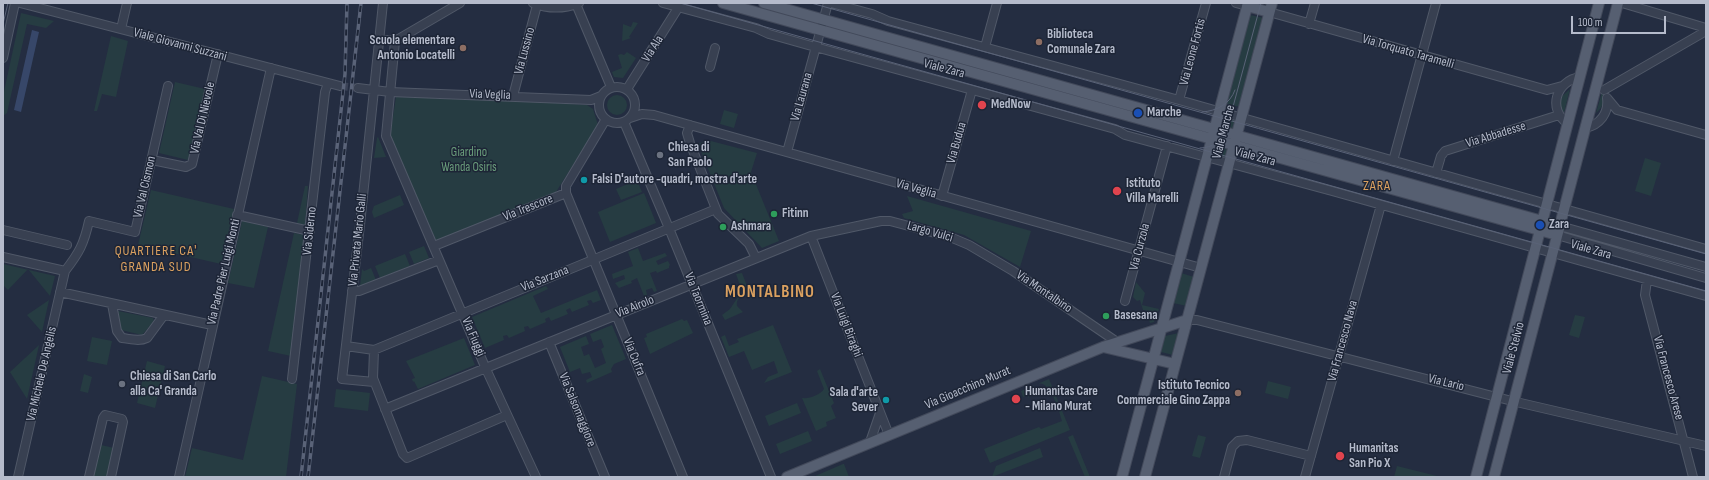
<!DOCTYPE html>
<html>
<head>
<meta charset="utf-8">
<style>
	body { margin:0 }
	#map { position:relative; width:1709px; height:480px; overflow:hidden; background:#242d41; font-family:"Sofia Sans Condensed",sans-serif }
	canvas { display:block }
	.frame { position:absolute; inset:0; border:4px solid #b5bbcb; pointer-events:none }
	.scale { position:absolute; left:1571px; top:16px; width:95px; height:18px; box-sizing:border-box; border:2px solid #b5bbcb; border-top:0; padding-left:5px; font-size:12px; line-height:14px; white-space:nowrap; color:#b5bbcb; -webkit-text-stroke:3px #1d2536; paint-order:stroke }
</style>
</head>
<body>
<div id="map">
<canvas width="1709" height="480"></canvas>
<div class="frame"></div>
<div class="scale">100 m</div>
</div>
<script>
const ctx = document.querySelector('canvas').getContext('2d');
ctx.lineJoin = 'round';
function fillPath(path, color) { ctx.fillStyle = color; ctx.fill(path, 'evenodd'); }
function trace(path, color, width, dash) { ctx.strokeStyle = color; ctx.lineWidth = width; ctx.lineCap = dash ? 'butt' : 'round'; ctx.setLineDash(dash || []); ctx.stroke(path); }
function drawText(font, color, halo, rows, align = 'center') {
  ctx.font = font + ' "Sofia Sans Condensed",sans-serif'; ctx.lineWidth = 3; ctx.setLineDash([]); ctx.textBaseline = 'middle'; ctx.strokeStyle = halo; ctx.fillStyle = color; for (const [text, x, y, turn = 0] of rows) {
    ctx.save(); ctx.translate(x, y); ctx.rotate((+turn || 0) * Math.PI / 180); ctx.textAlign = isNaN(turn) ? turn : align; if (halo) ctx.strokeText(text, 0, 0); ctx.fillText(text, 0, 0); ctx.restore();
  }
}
fillPath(new Path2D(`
	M 21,13 L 54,21 L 46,28 L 27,24 L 7,113 L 3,116 L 3,96 Z
	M 1250,15 L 1264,18 L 1240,107 L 1226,104 Z
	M 633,22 L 638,23 L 629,37 L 631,38 L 622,41 L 623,24 L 631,27 Z
	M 111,36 L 128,41 L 116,97 L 102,94 L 97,111 L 94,111 Z
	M 627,52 L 636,58 L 623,78 L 614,77 L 612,72 L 622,68 L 618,55 L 621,54 L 624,55 Z
	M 175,82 L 205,89 L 188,160 L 159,153 Z
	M 1570,89 L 1564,113 L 1560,107 L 1561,97 Z
	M 1602,92 C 1606,100 1603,107 1596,113 Z
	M607 105a10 10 0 1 1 20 0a10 10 0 1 1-20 0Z
	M 396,97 L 506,100 L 587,105 L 593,109 L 598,125 L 556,192 L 436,241 L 390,136 Z
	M 724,110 L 738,114 L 734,128 L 720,124 Z
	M 1224,116 L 1236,120 L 1233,129 L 1232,130 L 1222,127 L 1221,123 Z
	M 378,137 L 386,157 L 374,158 L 377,138 Z
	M 707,140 L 757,153 L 751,172 L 779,241 L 762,248 L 724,208 L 698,144 Z
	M 1218,146 L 1228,149 L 1225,159 L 1212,155 L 1214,149 Z
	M 1645,158 L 1661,163 L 1651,196 L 1635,191 Z
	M 637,180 L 642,192 L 621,200 L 616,189 Z
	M 305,186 L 308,186 L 305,225 L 297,223 Z
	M 151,190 L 234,209 L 221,264 L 138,245 Z
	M 644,193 L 656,223 L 610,242 L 598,212 Z
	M 400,195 L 404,205 L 374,218 L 372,212 L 374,206 Z
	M 907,196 L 1031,231 L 1020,267 L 964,235 L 904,218 L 902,214 L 913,211 Z
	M 242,221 L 268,227 L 254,288 L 228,283 Z
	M 294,233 L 304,235 L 291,356 L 268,351 Z
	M 424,246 L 429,258 L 414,264 L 409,252 Z
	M 638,248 L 643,261 L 665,253 L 667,256 L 656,261 L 658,265 L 668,261 L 670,265 L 669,266 L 669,268 L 657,273 L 656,271 L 650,273 L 657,291 L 654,292 L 652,288 L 646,290 L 647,295 L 644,296 L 637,278 L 631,281 L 632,283 L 619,288 L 615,283 L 625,279 L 624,275 L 613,279 L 612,274 L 633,266 L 628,252 Z
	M 405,254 L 410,266 L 380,278 L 375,266 Z
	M 3,264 L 55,276 L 50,296 L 28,269 L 8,290 L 3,285 Z
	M 371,268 L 376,280 L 360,286 L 362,269 L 364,271 Z
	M 742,273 L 752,299 L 746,296 C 739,296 736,300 737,306 L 743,312 L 725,320 L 722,315 L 730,309 L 742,291 L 736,274 Z
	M 1181,273 L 1194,277 L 1187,306 L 1173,303 Z
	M 1136,282 L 1145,293 L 1142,305 L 1159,309 L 1154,322 L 1150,323 L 1146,310 L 1143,310 L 1140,300 L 1137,301 L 1133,297 Z
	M 546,286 L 548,289 L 533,296 L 541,313 L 597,290 L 601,300 L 593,303 L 591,300 L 587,301 L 589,305 L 572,312 L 570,308 L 566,310 L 568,314 L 551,321 L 549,317 L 545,319 L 546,322 L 530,329 L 528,326 L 524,327 L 525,331 L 509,338 L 507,335 L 503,336 L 504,340 L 485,348 L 472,317 Z
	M 49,300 L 42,332 L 27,315 Z
	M 118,311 L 153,318 L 154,321 L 142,335 L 121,330 Z
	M 1575,315 L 1585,317 L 1579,338 L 1569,335 Z
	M 682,319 L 684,321 L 687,320 L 693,333 L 650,354 L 644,338 L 647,337 L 646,334 Z
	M 612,325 L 626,359 L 614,364 L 611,369 L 612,372 L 587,383 L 586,380 L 592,377 L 590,372 L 582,374 L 580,368 L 570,372 L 560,347 L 586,336 L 589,344 L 581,347 L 584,356 L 589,354 L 595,368 L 606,363 L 601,349 L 604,347 L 601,339 L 593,342 L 590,334 Z
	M 773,325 L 792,372 L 764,383 L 768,377 L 778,373 L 774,361 L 752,370 L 744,351 L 729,357 L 721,337 L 725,335 L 729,346 L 739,342 L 737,339 Z
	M 1179,333 L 1173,355 L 1161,352 L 1165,336 Z
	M 92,337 L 112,341 L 107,365 L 87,361 Z
	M 464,338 L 475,365 L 418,389 L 414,381 L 413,382 L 412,379 L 415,378 L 406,361 Z
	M 39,345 L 27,399 L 10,372 Z
	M 147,361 L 165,366 L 155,408 L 137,403 Z
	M 820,369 L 834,403 L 831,406 L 836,418 L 826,422 L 827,426 L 816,431 L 802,398 C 809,399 820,395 824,389 L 817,371 Z
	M 84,374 L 92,377 L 88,393 L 80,391 Z
	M 262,376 L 297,384 L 286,477 L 185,477 L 192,448 L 243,460 Z
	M 1049,379 L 1070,430 L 990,463 L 984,449 L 1039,427 L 1041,429 L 1062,421 C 1059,411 1050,376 1035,385 C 1030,388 1029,394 1029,399 L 1028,395 L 1023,397 L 1021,391 Z
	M 1268,381 L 1291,387 L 1288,399 L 1265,393 Z
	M 336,389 L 370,393 L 368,411 L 334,407 Z
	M 797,403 L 801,413 L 769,426 L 765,416 Z
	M 808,431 L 812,441 L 780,454 L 776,444 Z
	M 1073,435 L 1090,477 L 1085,477 L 1068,437 Z
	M 1198,435 L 1206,437 L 1200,458 L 1192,456 Z
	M 101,445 L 114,448 L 107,477 L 93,477 Z
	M 1040,448 L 1043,457 L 992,477 L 996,466 Z
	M 844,464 L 849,477 L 813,477 L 843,464 Z
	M 1397,466 L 1441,477 L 1394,477 Z`), '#263c42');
fillPath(new Path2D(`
	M 32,30 L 39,32 L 21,112 L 14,110 Z`), '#374769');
trace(new Path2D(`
	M 340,86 L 358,88`), '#3a4256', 8, [8, 4]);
const minor = new Path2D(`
	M 20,3 L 340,86
	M 533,3 C 548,9 564,9 579,3
	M 663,3 L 756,28 L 769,34 L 808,45 L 1115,129 L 1125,135 L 1332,191 L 1706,296
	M 831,3 L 872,14 L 888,21 L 1179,100 L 1706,249
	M 1236,3 L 1247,6
	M 1622,3 L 1706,28
	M 576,4 L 611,87
	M 1269,12 L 1547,90 L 1562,86
	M 1309,24 L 1315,3
	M 121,29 L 127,3
	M 379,39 L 395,41
	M 395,41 L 386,136 L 486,369 L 536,477
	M 395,41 L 460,3
	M 985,47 L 997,3
	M 3,58 L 15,3
	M 710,67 L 715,48
	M599 105a18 18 0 1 1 36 0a18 18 0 1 1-36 0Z
	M 358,88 L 390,92 L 591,100 L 601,96
	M 627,89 L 678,8
	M 1604,90 L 1706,31
	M 513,96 L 537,5
	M 1607,98 L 1617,110 L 1706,135
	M 1179,100 L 1206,3
	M 630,118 L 642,114 L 654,115 L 1201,268
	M 606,119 L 566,186 L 566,193 L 683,477
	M 624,122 L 666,221 L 771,477
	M 1568,124 C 1547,109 1556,81 1580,77
	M 690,125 L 687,133 L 690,143 L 718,214 L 749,244 L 756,258
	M 1585,128 C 1600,125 1609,113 1607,98
	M 787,152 L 828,3
	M 152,160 L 186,167 L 192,164 L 218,54
	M 1393,161 L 1436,3
	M 1436,173 L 1441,156 L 1445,151 L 1559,115
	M 942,196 L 972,90
	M 237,215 L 310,231
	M 1560,226 L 1706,267
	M 3,230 L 67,245
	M 1557,235 L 1706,278
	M 811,236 L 889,435
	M 434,246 L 566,193
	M 3,257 L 65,271
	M 1647,280 L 1645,295 L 1693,477
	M 352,291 L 359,291 L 439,260
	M 60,292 L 212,325
	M 1125,301 L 1167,146
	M 112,304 L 117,331 L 122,338 C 131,339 139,342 147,338 L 164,315
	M 1187,320 L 1197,320 L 1512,401 L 1706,446
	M 549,342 L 605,477
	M 346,346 L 374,350 L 716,209
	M 374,350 L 373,378 L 403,454 L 407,458 L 507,415
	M 292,379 L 325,92 L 328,83
	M 374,382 L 342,379 L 360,225 L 383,3
	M 385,409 L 811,236 L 881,221 L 890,221 L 950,237 L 969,245 L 1013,271 L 1117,342
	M 870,442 L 880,413
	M 18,477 L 65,271 C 79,253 84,244 89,221 L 135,232 L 168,86
	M 89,477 L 103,418 L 105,415 L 122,419 L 123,422 L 111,477
	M 179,477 L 271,68
	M 1224,477 L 1232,447 L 1238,441 L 1247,440 L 1311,456
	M 1305,477 L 1381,205`);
const major = new Path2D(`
	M 723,3 L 1557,235
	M 764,3 L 1560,226
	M 1247,6 L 1269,12
	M 1103,347 L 1175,364
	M 787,477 L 1103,347 L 1187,320
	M 1122,477 L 1248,3
	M 1145,477 L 1272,3
	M 1476,477 L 1599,3
	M 1494,477 L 1618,3`);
trace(minor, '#505868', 10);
trace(major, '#42495a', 12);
trace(minor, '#384051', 8);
trace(major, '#565f71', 10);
trace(new Path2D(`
	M 680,3 L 1706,291
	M 811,3 L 1706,254
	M 3,24 L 8,3
	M 1202,112 C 1217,111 1230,104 1235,90
	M 1200,148 C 1213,148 1222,140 1227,129 L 1261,3`), '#5a6378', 1);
const rail = new Path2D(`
	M 301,477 L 345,74 L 347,3
	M 308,477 L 361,3`);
trace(rail, '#5a6378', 3.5);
trace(rail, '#1d2536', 2, [6]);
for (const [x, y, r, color] of [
	[1039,42,4,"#8d6e63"],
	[463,48,4,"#8d6e63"],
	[982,105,5,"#e0444e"],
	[1138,113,5,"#1a4fb4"],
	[660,155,4,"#6b7280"],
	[584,180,4,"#0f9aa8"],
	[1117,191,5,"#e0444e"],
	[774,214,4,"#2e9e5b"],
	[1540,225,5,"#1a4fb4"],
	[723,227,4,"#2e9e5b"],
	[1106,316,4,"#2e9e5b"],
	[122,384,4,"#6b7280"],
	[1238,393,4,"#8d6e63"],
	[1016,399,5,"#e0444e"],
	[886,400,4,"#0f9aa8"],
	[1340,456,5,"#e0444e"]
]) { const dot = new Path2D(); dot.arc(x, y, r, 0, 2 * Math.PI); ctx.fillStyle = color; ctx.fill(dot); trace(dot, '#1d2536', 1.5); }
drawText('bold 13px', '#b5bbcb', '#1d2536', [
	["Biblioteca",1047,35],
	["Comunale Zara",1047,50],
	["Scuola elementare",455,41,"right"],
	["Antonio Locatelli",455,56,"right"],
	["MedNow",991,105],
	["Marche",1147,113],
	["Chiesa di",668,148],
	["San Paolo",668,163],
	["Falsi D'autore -quadri, mostra d'arte",592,180],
	["Istituto",1126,184],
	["Villa Marelli",1126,199],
	["Fitinn",782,214],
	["Zara",1549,225],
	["Ashmara",731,227],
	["Basesana",1114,316],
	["Chiesa di San Carlo",130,377],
	["alla Ca' Granda",130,392],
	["Istituto Tecnico",1230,386,"right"],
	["Commerciale Gino Zappa",1230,401,"right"],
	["Humanitas Care",1025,392],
	["- Milano Murat",1025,407],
	["Sala d'arte",878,393,"right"],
	["Sever",878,408,"right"],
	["Humanitas",1349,449],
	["San Pio X",1349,464]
], 'left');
drawText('13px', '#b5bbcb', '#1d2536', [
	["Viale Giovanni Suzzani",180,45,15],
	["Via Ala",653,49,-57],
	["Via Lussino",525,51,-75],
	["Via Leone Fortis",1193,52,-75],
	["Via Torquato Taramelli",1408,52,16],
	["Viale Zara",944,69,15],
	["Via Veglia",490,95,2],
	["Via Laurana",802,97,-74],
	["Via Val Di Nievole",203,118,-77],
	["Viale Marche",1224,132,-75],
	["Via Abbadesse",1496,135,-17],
	["Via Budua",957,143,-74],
	["Viale Zara",1255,157,15],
	["Via Val Cismon",145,187,-77],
	["Via Veglia",916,189,16],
	["Via Trescore",528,208,-22],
	["Via Siderno",310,231,-84],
	["Largo Vulci",930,232,16],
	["Via Privata Mario Galli",358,240,-84],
	["Via Curzola",1140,247,-75],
	["Viale Zara",1591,250,16],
	["Via Padre Pier Luigi Monti",224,272,-77],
	["Via Sarzana",545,279,-22],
	["Via Montalbino",1044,292,34],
	["Via Taormina",698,299,68],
	["Via Airolo",635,307,-22],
	["Via Luigi Biraghi",846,325,69],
	["Via Fiuggi",473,337,67],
	["Via Francesco Nava",1343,341,-75],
	["Viale Stelvio",1514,348,-75],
	["Via Cufra",634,357,68],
	["Via Michele De Angelis",42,374,-77],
	["Via Francesco Arese",1668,378,75],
	["Via Lario",1446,383,14],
	["Via Gioacchino Murat",968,388,-23],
	["Via Salsomaggiore",577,410,68]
]);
drawText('13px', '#6a9d7b', '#1d2536', [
	["Giardino",469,153],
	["Wanda Osiris",469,168]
]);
ctx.letterSpacing = '1px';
drawText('14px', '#dba160', '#1d2536', [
	["ZARA",1377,186],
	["QUARTIERE CA'",156,251],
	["GRANDA SUD",156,267]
]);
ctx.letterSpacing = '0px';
ctx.letterSpacing = '1px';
drawText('bold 17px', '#dba160', '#1d2536', [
	["MONTALBINO",770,293]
]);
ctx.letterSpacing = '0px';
</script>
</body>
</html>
